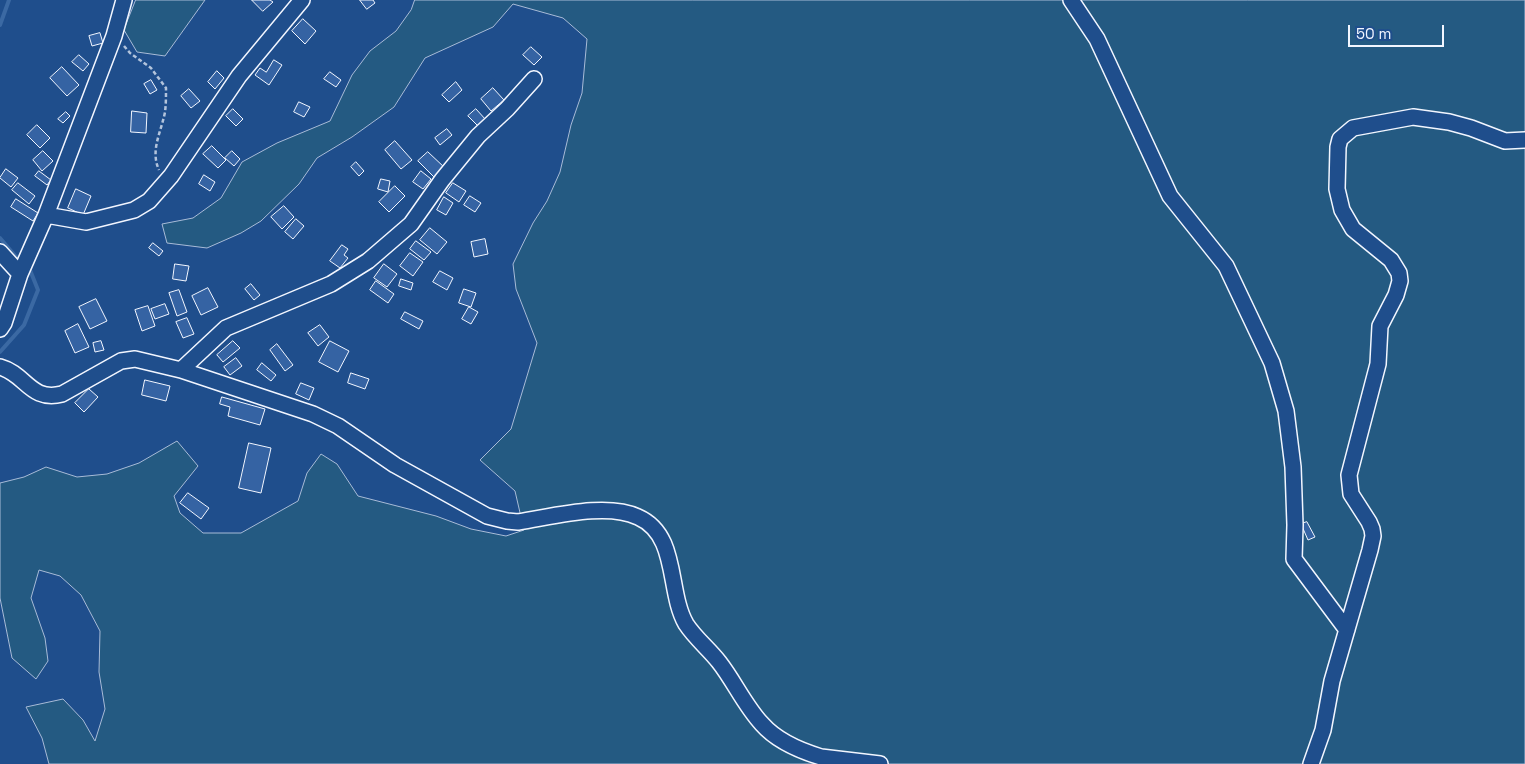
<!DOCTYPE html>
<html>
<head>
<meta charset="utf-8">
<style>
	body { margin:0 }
	#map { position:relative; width:1525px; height:764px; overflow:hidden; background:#1f4e8c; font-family:"Space Grotesk",sans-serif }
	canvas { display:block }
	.scale { position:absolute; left:1348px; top:25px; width:96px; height:22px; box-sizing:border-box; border:2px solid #f2f6ff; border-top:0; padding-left:6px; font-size:15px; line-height:18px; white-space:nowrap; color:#f2f6ff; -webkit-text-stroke:4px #1f4e8c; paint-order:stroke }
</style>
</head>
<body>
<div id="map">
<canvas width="1525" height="764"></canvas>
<div class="scale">50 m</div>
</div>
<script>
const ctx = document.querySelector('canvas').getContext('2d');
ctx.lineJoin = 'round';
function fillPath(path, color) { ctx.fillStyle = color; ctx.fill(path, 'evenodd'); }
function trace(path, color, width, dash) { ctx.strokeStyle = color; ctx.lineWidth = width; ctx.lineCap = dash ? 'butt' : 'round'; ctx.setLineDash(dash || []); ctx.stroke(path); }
const green = new Path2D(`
	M 136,0 L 205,0 L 165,56 L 137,52 L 124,30 Z
	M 415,0 L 1525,0 L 1525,764 L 49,764 L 42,738 L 26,707 L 63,699 L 83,720 L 95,741 L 105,709 L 99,672 L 100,631 L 81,595 L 60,576 L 39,570 L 31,598 L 45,638 L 48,661 L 36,679 L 12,658 L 0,598 L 0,483 L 24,477 L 46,467 L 77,477 L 107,474 L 139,463 L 177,441 L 198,466 L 174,496 L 180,513 L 203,533 L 241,533 L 298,501 L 307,473 L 321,454 L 337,464 L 358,496 L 436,516 L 471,529 L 506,536 L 524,530 L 515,491 L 480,460 L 511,429 L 537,343 L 516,289 L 513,264 L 533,223 L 547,201 L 560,172 L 571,125 L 582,93 L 587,39 L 563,18 L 513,4 L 493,27 L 425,58 L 394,107 L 352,137 L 317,158 L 299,184 L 261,221 L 241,233 L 207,248 L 167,243 L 162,224 L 193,218 L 221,198 L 242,162 L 277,143 L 330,121 L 352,75 L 370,51 L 396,31 L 411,10 Z`);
fillPath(green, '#245a82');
trace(green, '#a8bbd7', 1);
trace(new Path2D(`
	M 0,25 L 9,0
	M 0,238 L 17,258
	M 0,352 L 24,325 L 38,290 L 30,270`), '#3b69a3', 4);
const building = new Path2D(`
	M 252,0 L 270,0 L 273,2 L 263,11 Z
	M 360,0 L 373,0 L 375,3 L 367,9 Z
	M 303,19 L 316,31 L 305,44 L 292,31 Z
	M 100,33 L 103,43 L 92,46 L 89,36 Z
	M 531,47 L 542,57 L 534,65 L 523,55 Z
	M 79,55 L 89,64 L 83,71 L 72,62 Z
	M 274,60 L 282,65 L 269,85 L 255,75 L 260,68 L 266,72 Z
	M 62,67 L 79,85 L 67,96 L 50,78 Z
	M 217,71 L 224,78 L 215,89 L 208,82 Z
	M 330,72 L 341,80 L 336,87 L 324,79 Z
	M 151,80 L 157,90 L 150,94 L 144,84 Z
	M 456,82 L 462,90 L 449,102 L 442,95 Z
	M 493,88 L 504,100 L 491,111 L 481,99 Z
	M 189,89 L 200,101 L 191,108 L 181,96 Z
	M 299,102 L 310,107 L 304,117 L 294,112 Z
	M 233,109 L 243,119 L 236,126 L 226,116 Z
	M 476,109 L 486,120 L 479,127 L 468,116 Z
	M 132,111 L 147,113 L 146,133 L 131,132 Z
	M 66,112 L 70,116 L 63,123 L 58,119 Z
	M 37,125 L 50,138 L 40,148 L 27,135 Z
	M 447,129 L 452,135 L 440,145 L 435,138 Z
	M 395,141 L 412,160 L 401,169 L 385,150 Z
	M 212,146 L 226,160 L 218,168 L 203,154 Z
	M 43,151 L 53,161 L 42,171 L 33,160 Z
	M 232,151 L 240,159 L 234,166 L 225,158 Z
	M 428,152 L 445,168 L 435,178 L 418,161 Z
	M 356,162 L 364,171 L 359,176 L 351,167 Z
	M 6,169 L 18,178 L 11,187 L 0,178 Z
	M 39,171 L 51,180 L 47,185 L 35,176 Z
	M 421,171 L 431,179 L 423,189 L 413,182 Z
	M 204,175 L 215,182 L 210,191 L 199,184 Z
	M 381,179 L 390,181 L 388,192 L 378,189 Z
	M 18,183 L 35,196 L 29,204 L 12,190 Z
	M 453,183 L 466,191 L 459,202 L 446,193 Z
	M 395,186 L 405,196 L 389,212 L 379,202 Z
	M 76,189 L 91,196 L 83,215 L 68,208 Z
	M 470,196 L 481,203 L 475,212 L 464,205 Z
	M 444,197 L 453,203 L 446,215 L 437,210 Z
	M 16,199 L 38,213 L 33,221 L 11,207 Z
	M 284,206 L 294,217 L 282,229 L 271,217 Z
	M 296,219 L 304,226 L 293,239 L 285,232 Z
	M 430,228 L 447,242 L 437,254 L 420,240 Z
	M 485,239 L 488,254 L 474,257 L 471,242 Z
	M 416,241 L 431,252 L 424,260 L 410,249 Z
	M 153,243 L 163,251 L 159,256 L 149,248 Z
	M 342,245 L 348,249 L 344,255 L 348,258 L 340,268 L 330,261 Z
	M 410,253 L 423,262 L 413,276 L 400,266 Z
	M 175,264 L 189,266 L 186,281 L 173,279 Z
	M 384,264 L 397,274 L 387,287 L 374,278 Z
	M 440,271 L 453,278 L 447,290 L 433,282 Z
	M 401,279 L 413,283 L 411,290 L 399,286 Z
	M 376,281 L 394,294 L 388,303 L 370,290 Z
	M 251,284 L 260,295 L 254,300 L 245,289 Z
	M 208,288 L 218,307 L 201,315 L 192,296 Z
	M 464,289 L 476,293 L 471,307 L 459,303 Z
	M 179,290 L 187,312 L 177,316 L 169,293 Z
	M 96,299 L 107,321 L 90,329 L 79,307 Z
	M 165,304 L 169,314 L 155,319 L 151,309 Z
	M 148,306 L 155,326 L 142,331 L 135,310 Z
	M 469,307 L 478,312 L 471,324 L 462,319 Z
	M 405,312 L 423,321 L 419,329 L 401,319 Z
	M 187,318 L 194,334 L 183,338 L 176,322 Z
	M 78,324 L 89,347 L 75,353 L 65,331 Z
	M 320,325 L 329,337 L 318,346 L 308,333 Z
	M 101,341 L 104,350 L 95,352 L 93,343 Z
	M 233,341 L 240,348 L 223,362 L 217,355 Z
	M 330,341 L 349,351 L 338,372 L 319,362 Z
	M 277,344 L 293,365 L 285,371 L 270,350 Z
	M 236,358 L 242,366 L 230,375 L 224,367 Z
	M 262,363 L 276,375 L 271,381 L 257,370 Z
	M 351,373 L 369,379 L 365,389 L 348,383 Z
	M 145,380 L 170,386 L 166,401 L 142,395 Z
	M 301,383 L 314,388 L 309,400 L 296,394 Z
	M 89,389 L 98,397 L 84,412 L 75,403 Z
	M 222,397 L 265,409 L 260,425 L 228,416 L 230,407 L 220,404 Z
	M 249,443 L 271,448 L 261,493 L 239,488 Z
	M 188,493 L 209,508 L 201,519 L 180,503 Z
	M 1307,522 L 1315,537 L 1308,540 L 1301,524 Z`);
fillPath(building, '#3563a3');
trace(building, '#f2f6ff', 1);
const minor = new Path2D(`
	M 1071,0 L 1097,39 L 1170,196 L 1226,266 L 1272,363 L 1286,411 L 1293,467 L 1295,525 L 1294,559 L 1347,630
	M 46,215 L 86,222 L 134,210 L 149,201 L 171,176 L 239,76 L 302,0
	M 0,252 L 20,274
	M 0,329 L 4,323 L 20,274 L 46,215 L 114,36 L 124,0
	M 0,367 C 26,374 30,402 62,394 L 121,361 L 135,359 L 181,370 L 313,414 L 338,426 L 395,465 L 487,516 L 507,521 L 518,522 C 552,517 606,502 638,517 C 679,535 667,591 686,624 C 695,638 709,649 719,662 C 734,681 745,706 762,724 C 776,740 801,751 821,757 L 880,764
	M 181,370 L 226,328 L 331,284 L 368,261 L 411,224 L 442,180 L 478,136 L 507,109 L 534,79
	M 1311,764 L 1323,730 L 1332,681 L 1370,550 L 1373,536 L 1372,529 L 1369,522 L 1351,494 L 1349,475 L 1378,364 L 1380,326 L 1396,295 L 1400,281 L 1399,273 L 1391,260 L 1353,229 L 1342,210 L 1337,189 L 1338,147 L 1340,139 L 1353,128 L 1413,117 L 1449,122 L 1471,128 L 1505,141 L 1525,140`);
trace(minor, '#f2f6ff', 18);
trace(new Path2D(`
	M 124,46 L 130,53 L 151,68 L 166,88 C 166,96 166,105 165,112 C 161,133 150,150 159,170`), '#b3c4dc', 2.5, [4, 2.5]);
trace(minor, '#1f4e8c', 15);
</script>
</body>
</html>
